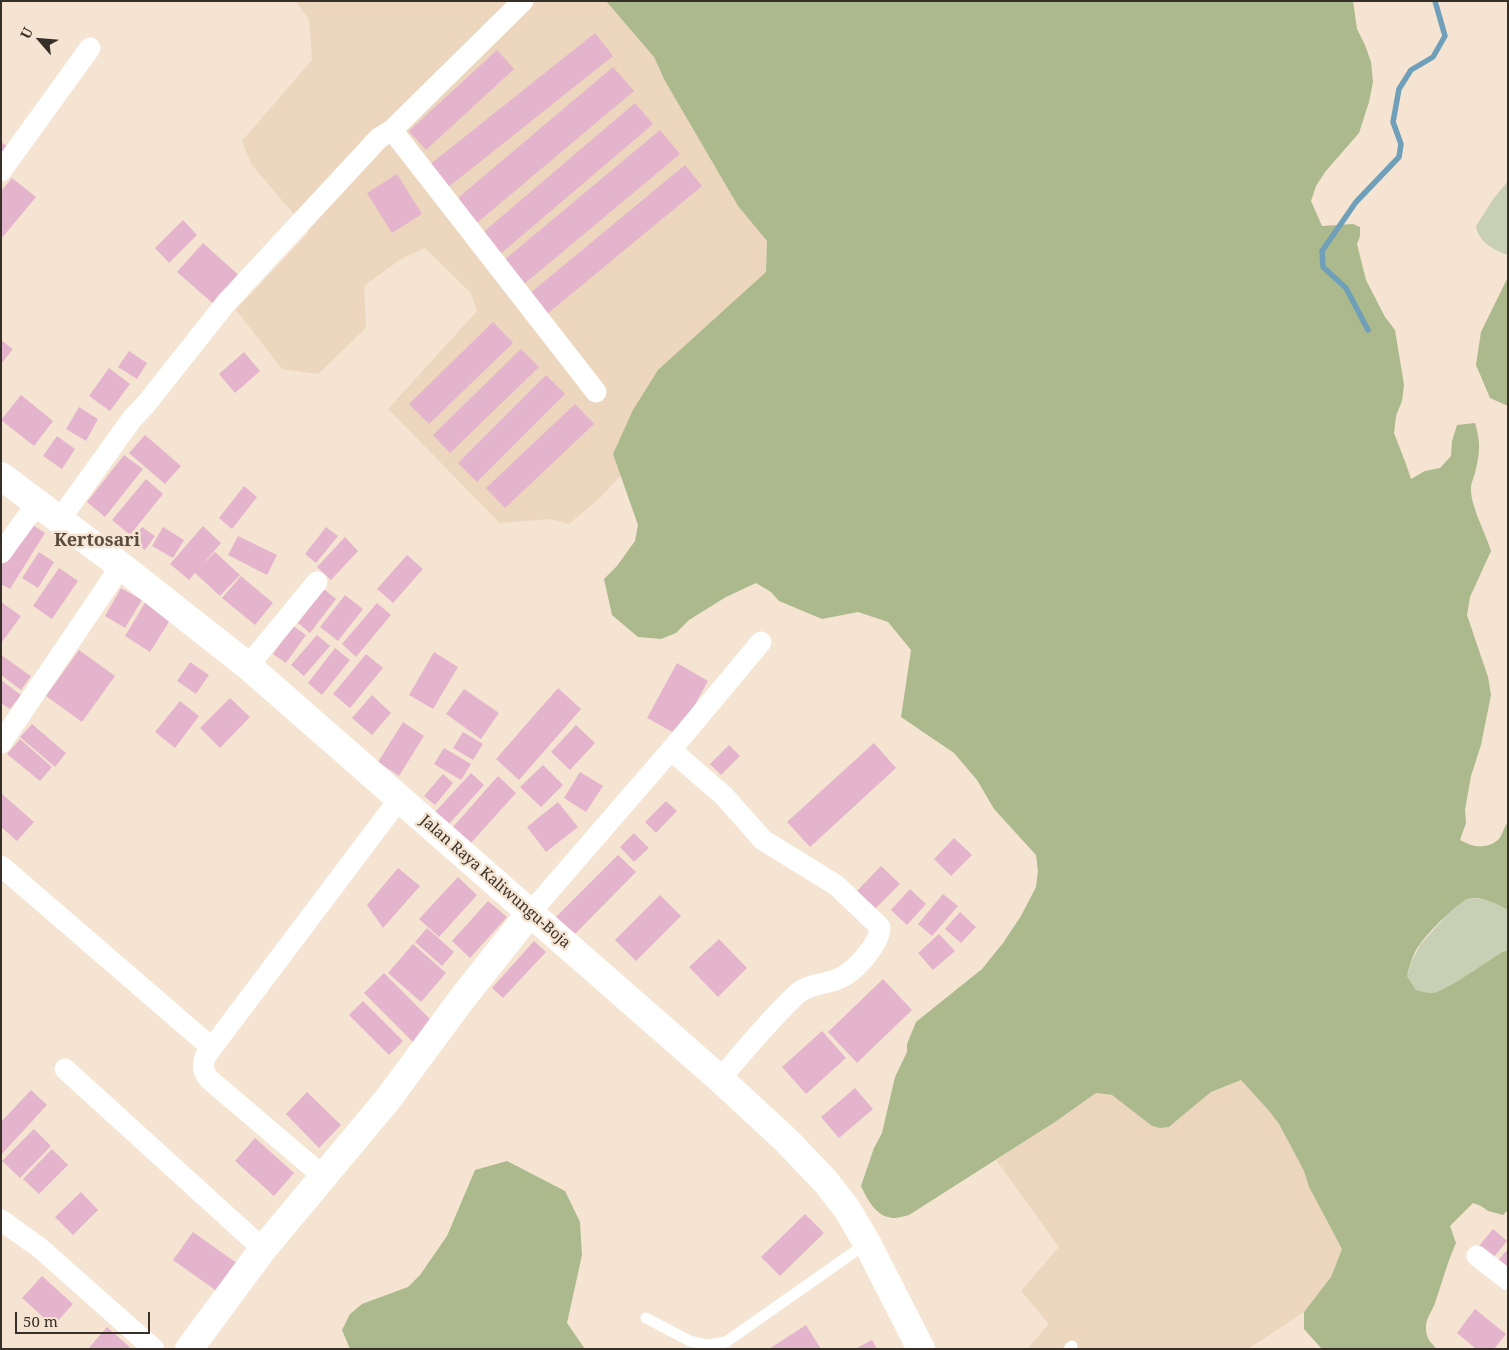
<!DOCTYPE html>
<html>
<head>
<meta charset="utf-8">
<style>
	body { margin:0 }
	#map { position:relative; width:1509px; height:1350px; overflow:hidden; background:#f5e4d2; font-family:"Noto Serif",serif }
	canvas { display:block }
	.frame { position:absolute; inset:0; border:2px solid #373029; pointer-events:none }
	.north { position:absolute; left:15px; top:15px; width:50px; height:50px; -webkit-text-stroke:4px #f5e4d2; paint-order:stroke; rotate:297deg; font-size:14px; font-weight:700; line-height:20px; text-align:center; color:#373029 }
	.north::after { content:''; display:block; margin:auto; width:18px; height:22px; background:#373029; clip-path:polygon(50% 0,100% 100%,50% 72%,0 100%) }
	.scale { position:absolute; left:15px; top:1312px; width:135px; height:22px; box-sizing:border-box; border:2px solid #373029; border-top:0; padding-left:6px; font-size:15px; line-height:18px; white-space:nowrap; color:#373029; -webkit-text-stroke:4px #f5e4d2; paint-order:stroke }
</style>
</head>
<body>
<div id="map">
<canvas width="1509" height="1350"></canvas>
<div class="frame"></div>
<div class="north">U</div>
<div class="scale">50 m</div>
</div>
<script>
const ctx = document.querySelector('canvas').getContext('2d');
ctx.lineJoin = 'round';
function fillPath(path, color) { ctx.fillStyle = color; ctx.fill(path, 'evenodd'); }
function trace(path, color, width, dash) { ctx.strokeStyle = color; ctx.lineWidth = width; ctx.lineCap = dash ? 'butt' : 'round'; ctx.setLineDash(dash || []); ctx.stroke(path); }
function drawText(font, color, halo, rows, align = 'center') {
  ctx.font = font + ' "Noto Serif",serif'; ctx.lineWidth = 5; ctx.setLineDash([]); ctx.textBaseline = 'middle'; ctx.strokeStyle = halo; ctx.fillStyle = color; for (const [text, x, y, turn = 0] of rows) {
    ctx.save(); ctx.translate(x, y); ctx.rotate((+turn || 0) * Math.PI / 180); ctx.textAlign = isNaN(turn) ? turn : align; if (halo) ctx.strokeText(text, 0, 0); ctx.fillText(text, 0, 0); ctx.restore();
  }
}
fillPath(new Path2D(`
	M 296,1 L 606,1 L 654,57 L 665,81 L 738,206 L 767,241 L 766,272 L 727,309 L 613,454 L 621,475 L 600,498 L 569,524 L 550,519 L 500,523 L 388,409 L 477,311 L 471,293 L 425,248 L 401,259 L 364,286 L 366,328 L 318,374 L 282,369 L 236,310 L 309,232 L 251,164 L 242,141 L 312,60 L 309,20 Z
	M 1241,1080 L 1270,1112 L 1279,1124 L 1304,1171 L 1309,1187 L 1342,1249 L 1331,1277 L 1304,1312 L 1248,1349 L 1027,1349 L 1049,1324 L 1021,1291 L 1059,1247 L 996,1160 L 1055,1122 L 1096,1093 L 1112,1095 L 1152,1126 L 1176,1121 L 1211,1092 Z`), '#ecd6be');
fillPath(new Path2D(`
	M 1508,181 L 1508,255 C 1493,250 1478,241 1476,226 L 1494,198 Z
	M 1470,898 L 1488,900 L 1508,910 L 1508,950 L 1502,952 C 1489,960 1443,993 1432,993 C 1427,993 1421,991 1416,990 L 1407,976 L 1412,961 L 1420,945 L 1455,906 Z`), '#c7d0b4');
fillPath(new Path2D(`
	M 606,1 L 1353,1 L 1357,29 L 1365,45 L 1371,62 L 1373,82 L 1369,102 L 1359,133 L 1325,172 L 1316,186 L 1311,201 L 1322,226 L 1353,224 L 1360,227 L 1360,236 L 1357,244 L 1366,280 L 1385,317 L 1395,330 L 1404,385 L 1402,401 L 1396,416 L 1394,433 L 1406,464 L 1411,479 L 1425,471 L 1440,468 L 1451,456 L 1452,441 L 1457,425 L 1475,423 C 1481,443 1480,453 1475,473 C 1474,477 1471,483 1471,488 C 1470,505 1486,534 1491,551 L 1470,597 L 1467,615 L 1488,677 L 1491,695 L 1481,745 L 1471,776 L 1465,810 L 1466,823 L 1460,840 C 1473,847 1485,850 1498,840 C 1502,836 1504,827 1508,822 L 1508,910 C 1497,904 1484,897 1471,898 C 1459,900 1428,933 1420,944 C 1413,953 1410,965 1407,976 L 1416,990 C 1421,991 1427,993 1432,993 C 1443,993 1489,960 1502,952 L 1508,950 L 1508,1210 L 1503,1215 L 1488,1211 L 1481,1206 L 1473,1203 L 1450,1226 L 1456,1243 C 1447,1263 1442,1283 1435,1303 C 1432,1312 1425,1319 1426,1329 C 1426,1338 1431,1343 1437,1349 L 1322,1349 L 1304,1329 L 1304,1312 L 1331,1277 L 1342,1249 L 1309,1187 L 1304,1171 L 1279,1124 L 1270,1112 L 1241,1080 L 1211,1092 L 1176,1121 L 1169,1127 L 1160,1128 L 1152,1126 L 1112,1095 L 1096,1093 L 1055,1122 L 909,1215 C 904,1216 898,1218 893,1218 C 876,1217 867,1199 861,1186 L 874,1148 L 882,1133 L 895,1077 L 907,1052 L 907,1044 L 916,1022 L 982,969 L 1003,943 L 1021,916 L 1036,887 L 1038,871 L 1036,855 L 994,809 L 977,780 L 954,753 L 901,717 L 911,650 L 888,622 L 858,612 L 822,619 L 779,601 L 771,592 L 756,583 L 726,597 L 689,620 L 676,633 L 661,639 L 638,637 L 612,615 L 604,579 L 617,566 L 635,541 L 638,525 L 613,454 L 633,410 L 658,370 L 766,272 L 767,241 L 738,206 L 665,81 L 654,57 Z
	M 1508,277 L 1508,406 L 1490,398 L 1476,365 L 1481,332 Z
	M 507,1161 L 565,1191 L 580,1222 L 582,1255 L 567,1323 L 585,1349 L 350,1349 L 342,1330 L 350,1314 L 362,1304 L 408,1287 L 420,1275 L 447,1236 L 475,1170 Z`), '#abb98c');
trace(new Path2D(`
	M 1368,330 L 1346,288 L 1323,267 L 1322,251 L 1356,202 L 1399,157 L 1401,144 L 1393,122 L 1399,89 L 1411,70 L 1433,57 L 1445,36 L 1435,1`), '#6f9fb9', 5.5);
fillPath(new Path2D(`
	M 595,33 L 613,56 L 446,189 L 428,166 Z
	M 497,50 L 514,69 L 426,150 L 409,131 Z
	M 613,67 L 634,91 L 472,227 L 452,203 Z
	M 635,103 L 653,124 L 498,256 L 480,235 Z
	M 660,130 L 680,154 L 523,285 L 503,261 Z
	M 1,142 L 11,149 L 1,162 Z
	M 685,165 L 702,186 L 546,315 L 529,294 Z
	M 397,174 L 422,214 L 392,233 L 367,193 Z
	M 12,178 L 36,197 L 1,239 L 1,191 Z
	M 183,220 L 197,235 L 169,263 L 155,248 Z
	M 203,243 L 243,279 L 217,307 L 177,272 Z
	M 493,322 L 513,343 L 429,424 L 409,404 Z
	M 1,340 L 13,349 L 1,364 Z
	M 521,349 L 539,367 L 450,453 L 433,435 Z
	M 129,351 L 147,363 L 137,379 L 118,367 Z
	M 244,352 L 260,371 L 235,393 L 219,374 Z
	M 109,368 L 130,384 L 110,411 L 89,396 Z
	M 546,375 L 565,394 L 477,482 L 458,463 Z
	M 21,395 L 53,421 L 34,446 L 1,420 Z
	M 575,404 L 594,424 L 505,508 L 486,488 Z
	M 79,407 L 98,419 L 86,441 L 66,429 Z
	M 145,435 L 181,466 L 165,484 L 129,453 Z
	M 57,436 L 75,449 L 62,469 L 43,456 Z
	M 124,455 L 143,469 L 105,517 L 87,502 Z
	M 146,479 L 163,494 L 130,535 L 112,520 Z
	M 244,486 L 257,497 L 232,529 L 219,518 Z
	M 28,522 L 45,533 L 10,589 L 1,584 L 1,565 Z
	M 203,526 L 221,543 L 203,564 L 215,552 L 240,575 L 220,596 L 195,573 L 189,580 L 170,564 Z
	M 142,527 L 155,536 L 145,550 L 132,541 Z
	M 163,527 L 184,540 L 173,558 L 152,546 Z
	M 326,527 L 338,536 L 316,563 L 305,554 Z
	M 238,536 L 277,555 L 267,575 L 228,555 Z
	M 345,537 L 358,551 L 331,580 L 317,567 Z
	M 39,552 L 54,562 L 38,588 L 22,578 Z
	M 407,555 L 423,569 L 393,603 L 377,589 Z
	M 59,568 L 78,581 L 52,619 L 33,606 Z
	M 241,576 L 273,603 L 255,625 L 222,598 Z
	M 121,588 L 142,600 L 125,628 L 105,616 Z
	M 324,589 L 336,599 L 310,633 L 298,623 Z
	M 345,595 L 363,609 L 338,641 L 320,627 Z
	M 146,601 L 172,617 L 150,652 L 125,636 Z
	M 1,602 L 21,616 L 2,642 L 1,642 Z
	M 377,603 L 391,615 L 356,657 L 342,644 Z
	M 293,626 L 306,635 L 286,663 L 273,654 Z
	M 317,635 L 330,646 L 304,676 L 291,665 Z
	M 335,648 L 350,660 L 322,695 L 308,683 Z
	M 79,650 L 115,676 L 82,722 L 46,696 Z
	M 434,652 L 458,667 L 433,709 L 409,695 Z
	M 366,654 L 383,668 L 350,708 L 333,694 Z
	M 1,655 L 31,676 L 21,690 L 1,675 Z
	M 190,662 L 209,675 L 196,694 L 177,681 Z
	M 677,663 L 708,681 L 678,735 L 647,718 Z
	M 1,680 L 21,695 L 10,709 L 1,703 Z
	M 558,688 L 581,709 L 519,780 L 496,759 Z
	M 464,689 L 499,713 L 481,739 L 446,714 Z
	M 372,695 L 391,713 L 372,735 L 352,718 Z
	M 230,698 L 250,717 L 220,748 L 200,728 Z
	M 180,701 L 199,716 L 175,748 L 155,732 Z
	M 403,722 L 424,736 L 399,776 L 378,762 Z
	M 32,724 L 66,753 L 55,767 L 20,737 Z
	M 576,725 L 595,743 L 570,770 L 551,752 Z
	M 463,732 L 483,744 L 473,760 L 453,748 Z
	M 20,739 L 52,767 L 40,781 L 7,754 Z
	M 874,743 L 896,768 L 810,847 L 787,822 Z
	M 729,745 L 740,756 L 721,775 L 710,764 Z
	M 444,748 L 471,764 L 461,780 L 434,764 Z
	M 543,765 L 563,785 L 541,807 L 520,787 Z
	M 580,772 L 603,786 L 586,812 L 564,798 Z
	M 471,773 L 484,785 L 449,824 L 435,812 Z
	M 443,774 L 453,783 L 435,805 L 424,796 Z
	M 498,776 L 516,793 L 471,843 L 453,827 Z
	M 1,793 L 34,822 L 17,841 L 1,827 Z
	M 666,801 L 677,811 L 656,833 L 645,822 Z
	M 558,802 L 578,827 L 546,852 L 527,827 Z
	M 634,833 L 649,848 L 634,862 L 620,847 Z
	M 954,838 L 972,855 L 951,876 L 934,859 Z
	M 618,855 L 636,872 L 571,938 L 553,920 Z
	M 881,866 L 900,884 L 875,909 L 857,891 Z
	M 398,868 L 420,886 L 383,928 L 367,905 Z
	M 458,877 L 477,895 L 439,937 L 419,919 Z
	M 910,889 L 926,904 L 907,925 L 891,910 Z
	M 943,894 L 958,906 L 932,936 L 918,924 Z
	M 660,895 L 681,916 L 636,961 L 615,940 Z
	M 488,901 L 507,917 L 470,958 L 452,941 Z
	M 960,912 L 976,927 L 961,943 L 945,929 Z
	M 427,928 L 454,952 L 442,966 L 415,942 Z
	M 939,934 L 955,951 L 933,970 L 918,953 Z
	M 719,939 L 747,968 L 718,997 L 689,967 Z
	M 534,941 L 546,952 L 503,998 L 492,988 Z
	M 413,944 L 446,973 L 421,1002 L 388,973 Z
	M 384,973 L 433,1022 L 413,1042 L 364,993 Z
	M 883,979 L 912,1010 L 857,1063 L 828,1032 Z
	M 363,1001 L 403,1041 L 389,1055 L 349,1015 Z
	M 822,1031 L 846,1058 L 806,1094 L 782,1067 Z
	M 855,1088 L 873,1109 L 839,1138 L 821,1117 Z
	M 31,1090 L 47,1105 L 1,1155 L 1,1122 Z
	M 307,1092 L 341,1125 L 319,1148 L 286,1114 Z
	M 34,1129 L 51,1146 L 20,1178 L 2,1161 Z
	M 255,1138 L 294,1173 L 274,1196 L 235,1161 Z
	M 52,1149 L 68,1165 L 39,1194 L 23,1179 Z
	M 81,1192 L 98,1210 L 73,1235 L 55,1217 Z
	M 805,1214 L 824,1233 L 780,1276 L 761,1257 Z
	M 1493,1229 L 1507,1241 L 1488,1264 L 1474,1252 Z
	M 193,1232 L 238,1264 L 218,1292 L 173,1260 Z
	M 1508,1249 L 1508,1276 L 1494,1265 Z
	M 42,1276 L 73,1304 L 53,1326 L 22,1298 Z
	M 1475,1309 L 1506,1334 L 1494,1349 L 1476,1349 L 1457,1333 Z
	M 806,1325 L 821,1349 L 769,1349 Z
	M 107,1327 L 132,1349 L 88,1349 Z
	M 872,1340 L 877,1349 L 855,1349 Z`), '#e4b4cd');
trace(new Path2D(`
	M 646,1318 L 690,1341 L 707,1345 L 726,1342 L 867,1243
	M 1069,1349 L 1072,1346`), '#fff', 11);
trace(new Path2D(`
	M 392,130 L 596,392
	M 1,171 L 90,48
	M 60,519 L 132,419 L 146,404 L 226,303 L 379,138 L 392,130 L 523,1
	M 1,553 L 38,502
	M 248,666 L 317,582
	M 1,743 L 121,566
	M 671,750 L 724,796 L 763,840 L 836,885 L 880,927 C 880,944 854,973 838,979 C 826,984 809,984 798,993 C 770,1019 745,1050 720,1079
	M 1,866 L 212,1048
	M 530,913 L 671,750 L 761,642
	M 65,1069 L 263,1249
	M 324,1177 L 210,1080 C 203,1072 202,1067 205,1057 L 400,798
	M 1,1220 L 40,1248 L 154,1349
	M 1477,1256 L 1508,1280`), '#fff', 21);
trace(new Path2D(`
	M 189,1349 L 263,1249 L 388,1099 L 461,1000 L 530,913`), '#fff', 28);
trace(new Path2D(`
	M 1,476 L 121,566 L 248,666 L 720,1079 L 787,1141 L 826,1182 L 847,1209 L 867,1243 L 921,1349`), '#fff', 28);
drawText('15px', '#373029', '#f5e4d2', [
	["Jalan Raya Kaliwungu-Boja",495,882,41]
]);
drawText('bold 18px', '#5a4c3d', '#f5e4d2', [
	["Kertosari",97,541]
]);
</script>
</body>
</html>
